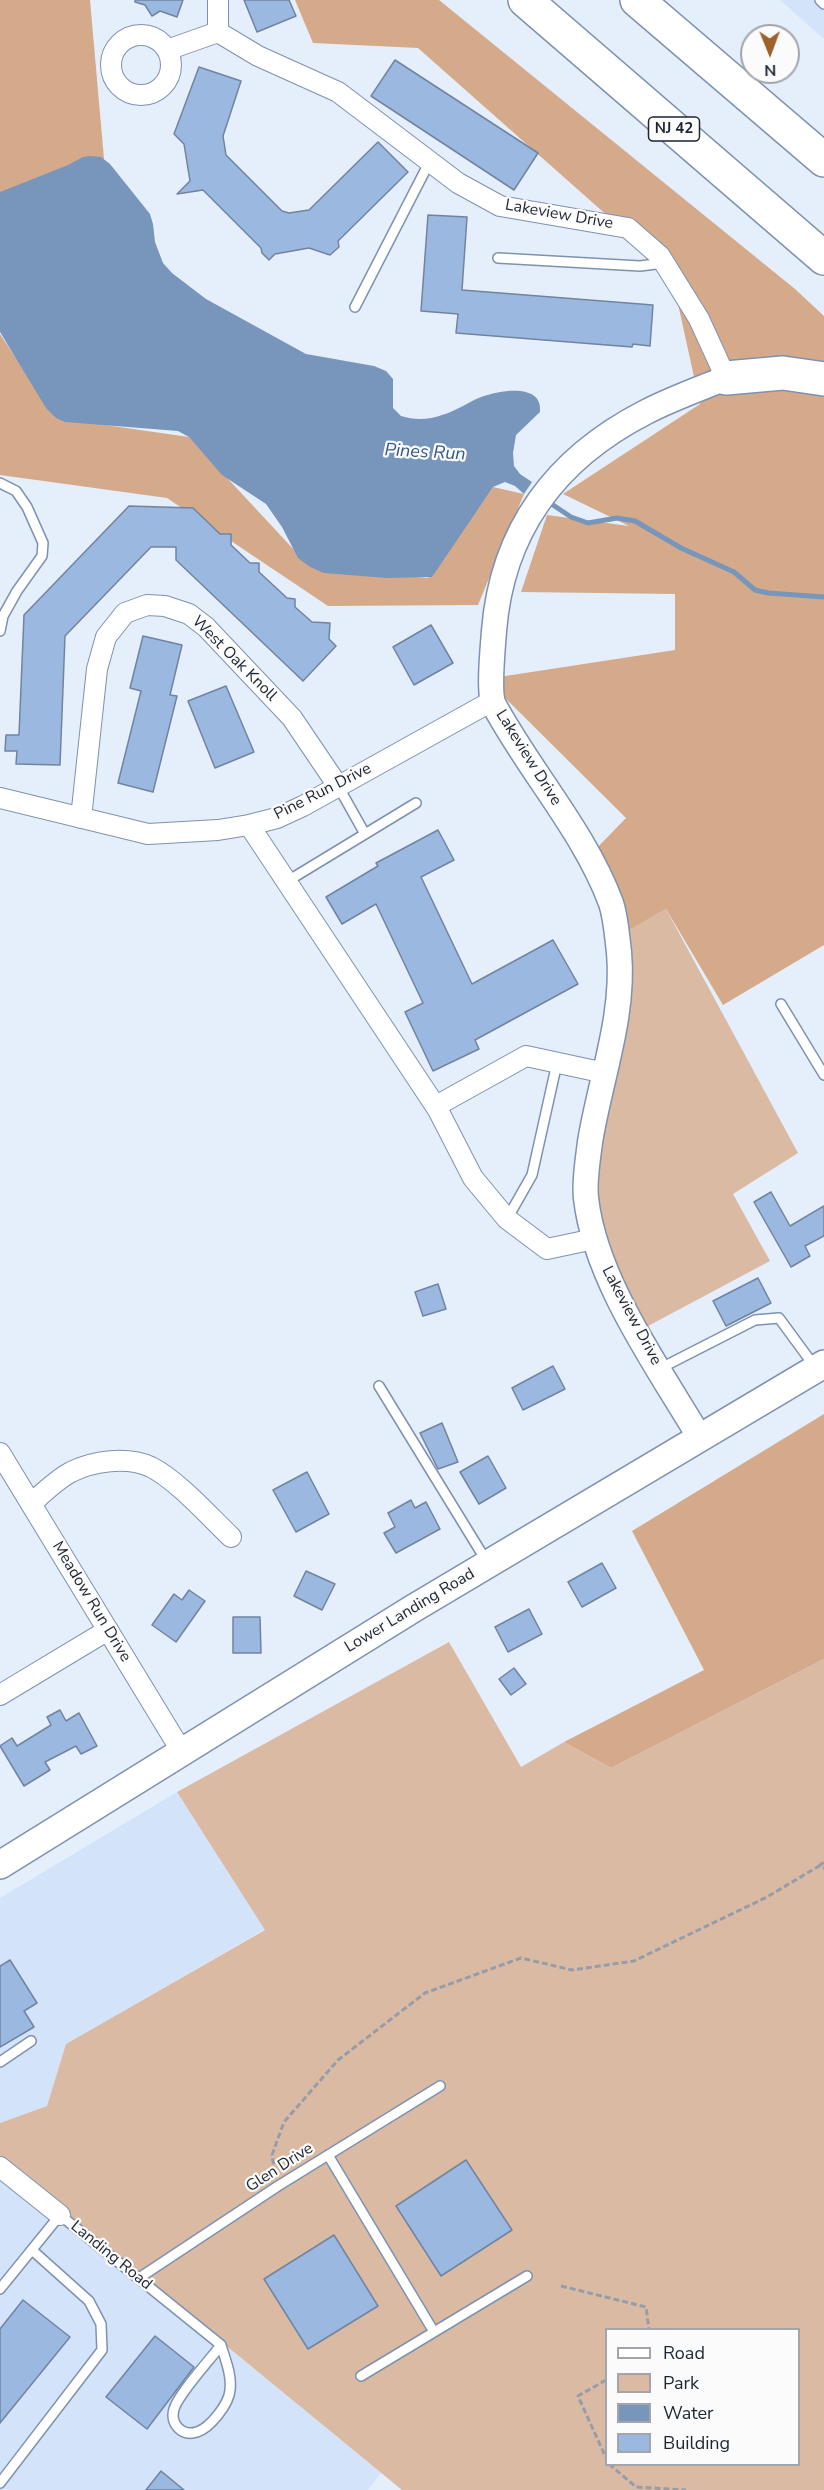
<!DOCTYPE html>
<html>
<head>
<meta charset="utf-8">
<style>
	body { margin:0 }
	#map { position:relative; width:824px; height:2490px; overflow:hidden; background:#e5eefb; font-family:"Nunito Sans",sans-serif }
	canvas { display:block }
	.legend { position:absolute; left:605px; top:2328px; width:195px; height:138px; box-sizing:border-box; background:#fbfbfb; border:2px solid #a2a5aa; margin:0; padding:8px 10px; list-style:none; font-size:18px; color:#1d2530 }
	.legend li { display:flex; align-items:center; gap:12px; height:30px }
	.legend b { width:30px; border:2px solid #a2a5aa }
	.north { position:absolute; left:740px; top:24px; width:60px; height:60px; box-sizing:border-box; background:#fbfbfb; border:2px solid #a2a5aa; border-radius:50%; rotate:179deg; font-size:16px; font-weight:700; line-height:24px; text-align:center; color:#1d2530 }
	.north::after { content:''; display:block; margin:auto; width:21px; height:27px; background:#a06029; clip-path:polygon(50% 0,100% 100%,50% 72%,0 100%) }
</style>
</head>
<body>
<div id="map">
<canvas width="824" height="2490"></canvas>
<ul class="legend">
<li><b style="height:8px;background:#fff"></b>Road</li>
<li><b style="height:16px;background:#dbbaa3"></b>Park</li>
<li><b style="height:16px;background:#7895bc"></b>Water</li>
<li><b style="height:16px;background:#9bb8e1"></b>Building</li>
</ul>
<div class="north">N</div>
</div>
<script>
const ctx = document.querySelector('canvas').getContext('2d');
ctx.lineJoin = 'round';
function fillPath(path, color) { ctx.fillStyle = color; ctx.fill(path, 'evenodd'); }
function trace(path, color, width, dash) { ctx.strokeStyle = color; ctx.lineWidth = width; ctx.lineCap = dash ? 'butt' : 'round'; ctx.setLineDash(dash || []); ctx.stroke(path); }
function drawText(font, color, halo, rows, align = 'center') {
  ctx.font = font + ' "Nunito Sans",sans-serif'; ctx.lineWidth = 4.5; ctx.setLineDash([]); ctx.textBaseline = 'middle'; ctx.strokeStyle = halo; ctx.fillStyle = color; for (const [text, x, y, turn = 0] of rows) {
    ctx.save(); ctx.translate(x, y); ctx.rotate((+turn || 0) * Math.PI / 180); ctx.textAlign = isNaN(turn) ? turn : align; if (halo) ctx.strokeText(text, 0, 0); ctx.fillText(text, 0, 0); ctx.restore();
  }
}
fillPath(new Path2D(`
	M 780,0 L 824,0 L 824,39 Z
	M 177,1792 L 265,1929 L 66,2044 L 47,2106 L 0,2123 L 0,1898 Z
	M 0,2160 L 381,2473 L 368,2490 L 0,2490 Z`), '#d3e3f9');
fillPath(new Path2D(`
	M 666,909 L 798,1153 L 733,1194 L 770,1261 L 648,1326 L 633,1324 L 586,1196 L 616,937 Z
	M 449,1642 L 521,1767 L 564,1742 L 611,1768 L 824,1659 L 824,2490 L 402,2490 L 0,2160 L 0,2123 L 47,2106 L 66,2044 L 265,1930 L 177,1792 ZM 606,2330 L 798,2330 L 798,2464 L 606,2464 Z`), '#dbbaa3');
fillPath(new Path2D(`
	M 0,0 L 90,0 L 104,159 L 0,203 Z
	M 295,0 L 439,0 L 795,289 L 824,316 L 824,945 L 723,1005 L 666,909 L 615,938 L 592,853 L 626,818 L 486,679 L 675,650 L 675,594 L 521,592 L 547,515 L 629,526 L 563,494 L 700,404 L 671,272 L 418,48 L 313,43 Z
	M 0,334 L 56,418 L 189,437 L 310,567 L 428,578 L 493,487 L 524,494 L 478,605 L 328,606 L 167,498 L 0,475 Z
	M 824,1414 L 824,1659 L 611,1768 L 564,1742 L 704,1670 L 632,1531 Z`), '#d5aa8a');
fillPath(new Path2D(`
	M 90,156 L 101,157 L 110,164 L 150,214 L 153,224 L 155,242 L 163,263 L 172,273 L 206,299 L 306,354 L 374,366 L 386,371 L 393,379 L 393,408 L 401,416 C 414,420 429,420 442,415 C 457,411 469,401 484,396 C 501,390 543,383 540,412 L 516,435 L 513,453 L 514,466 L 520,474 L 532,482 L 524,494 L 515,486 L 505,482 L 493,487 L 432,577 L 386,578 L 324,573 L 310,567 L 298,558 L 282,527 L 266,504 L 222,475 L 189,437 L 178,431 L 65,422 L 56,418 L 46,408 L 0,332 L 0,192 L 68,165 L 83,157 Z`), '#7895bc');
trace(new Path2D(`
	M 547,501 L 571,517 L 588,523 L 617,518 L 635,521 L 681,548 L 734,572 L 755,590 L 768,593 L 824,597`), '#7895bc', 5);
const building = new Path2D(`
	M 135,0 L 183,0 L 177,17 L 160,11 L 152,16 L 145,5 L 135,2 Z
	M 244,0 L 289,0 L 296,16 L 257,32 Z
	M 395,60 L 538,153 L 514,190 L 371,96 Z
	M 199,67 L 241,81 L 223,136 L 226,155 L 282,211 L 289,213 L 309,210 L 378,142 L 408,172 L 338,241 L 339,247 L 330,255 L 309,248 L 275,254 L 269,260 L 262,253 L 261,248 L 203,190 L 177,194 L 190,181 L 184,144 L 174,134 Z
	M 428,215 L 467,217 L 462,290 L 653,305 L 650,346 L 633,344 L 632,347 L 456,333 L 458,314 L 421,311 Z
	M 129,506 L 193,508 L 220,534 L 231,534 L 231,545 L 250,563 L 259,563 L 259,572 L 287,598 L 295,599 L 295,607 L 312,622 L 330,623 L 329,639 L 336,646 L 303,681 L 176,560 L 176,547 L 151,547 L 65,636 L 60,765 L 16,764 L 17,751 L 5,751 L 6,735 L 19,735 L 24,615 Z
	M 431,625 L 453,663 L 414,685 L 393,647 Z
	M 143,636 L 182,645 L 170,695 L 177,696 L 153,792 L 118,783 L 141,691 L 130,688 Z
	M 226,686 L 254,752 L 215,768 L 188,701 Z
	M 438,830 L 454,860 L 421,877 L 472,984 L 553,940 L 578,984 L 475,1040 L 479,1049 L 433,1071 L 405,1012 L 423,1003 L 376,904 L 342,924 L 326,897 L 378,866 L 376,863 Z
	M 771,1192 L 790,1226 L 824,1206 L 824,1236 L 805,1246 L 810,1256 L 791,1267 L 754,1202 Z
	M 758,1278 L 771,1303 L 726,1326 L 713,1301 Z
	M 438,1284 L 446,1309 L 423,1316 L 415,1292 Z
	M 553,1366 L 565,1389 L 523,1410 L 512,1388 Z
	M 442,1423 L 458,1462 L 438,1469 L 420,1433 Z
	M 488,1456 L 506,1488 L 479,1504 L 460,1472 Z
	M 307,1472 L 329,1514 L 296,1532 L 273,1490 Z
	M 411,1500 L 415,1508 L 426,1502 L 440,1529 L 396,1553 L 384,1533 L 395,1527 L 388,1513 Z
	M 602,1563 L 616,1588 L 582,1607 L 568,1582 Z
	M 306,1571 L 335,1584 L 322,1610 L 294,1596 Z
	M 189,1590 L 205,1601 L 176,1642 L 152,1625 L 174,1594 L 182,1600 Z
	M 529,1609 L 542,1634 L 508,1652 L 495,1627 Z
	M 233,1617 L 260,1617 L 261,1653 L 233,1653 Z
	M 514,1668 L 526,1684 L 511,1695 L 499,1679 Z
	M 60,1710 L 66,1721 L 79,1713 L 97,1746 L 81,1754 L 76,1746 L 45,1762 L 50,1770 L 24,1786 L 0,1746 L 12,1738 L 17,1746 L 51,1725 L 47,1717 Z
	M 10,1960 L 37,2003 L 24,2011 L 34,2027 L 0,2047 L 0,1966 Z
	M 466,2160 L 512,2230 L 441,2276 L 396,2206 Z
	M 334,2235 L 378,2306 L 308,2349 L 264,2279 Z
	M 23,2300 L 70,2337 L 0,2423 L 0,2329 Z
	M 155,2336 L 194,2367 L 147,2429 L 106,2397 Z
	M 161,2471 L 184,2490 L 146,2490 Z`);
fillPath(building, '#9bb8e1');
trace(building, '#7084a0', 1.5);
const service = new Path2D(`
	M 820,0 L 824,4
	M 498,258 L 640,266 L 664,263
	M 355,307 L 430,161
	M 0,483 L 16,491 L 27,507 L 43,543 L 42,556 L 17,591 L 3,616 L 0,631
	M 338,786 L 365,834
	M 286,882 L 416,803
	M 781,1004 L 824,1075
	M 507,1219 L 532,1175 L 557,1063
	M 659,1369 L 755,1320 L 779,1318 L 815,1367
	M 379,1386 L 487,1562
	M 0,2062 L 31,2041
	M 328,2155 L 434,2332
	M 139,2278 L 278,2186 L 440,2086
	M 0,2289 L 60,2215 L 221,2345 C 225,2359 232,2375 230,2390 C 229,2404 210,2428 197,2432 C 181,2437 170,2423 174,2409 C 179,2393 210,2360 221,2345
	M 361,2376 L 527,2276
	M 0,2483 L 102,2350 L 101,2324 L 89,2301 L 32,2250`);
const minor = new Path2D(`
	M 218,0 L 218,32
	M111 65a30 30 0 1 1 60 0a30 30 0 1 1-60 0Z
	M 167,50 L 218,32 L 258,56 L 338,92 L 458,183 L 500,206 L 628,228 L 660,256 L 699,319 L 726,378
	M 0,798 L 148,834 L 218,830 L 249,825 L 277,818 L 303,806 L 492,701
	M 81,818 L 97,669 L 106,637 L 125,613 L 147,605 L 165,606 L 189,614 L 206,627 L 292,718 L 338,786
	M 249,825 L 438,1110 L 473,1178 L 507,1219 L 547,1249 L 594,1239
	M 436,1106 L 526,1056 L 605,1073
	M 0,1453 L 182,1752
	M 31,1504 C 43,1493 56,1480 71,1472 C 93,1461 127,1456 151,1467 C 177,1480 209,1516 231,1537
	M 0,1695 L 108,1630
	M 0,2167 L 60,2215`);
const tertiary = new Path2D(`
	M 700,1438 C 658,1367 595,1280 586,1198 C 584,1181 588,1159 590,1142 C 600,1080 625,1016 619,952 C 617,936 616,918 611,903 C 584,831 530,772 494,705 C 488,693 493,646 494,631 C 502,530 556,458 646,412 C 671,399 699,389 726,378`);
const secondary = new Path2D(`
	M 0,1865 L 414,1608 L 824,1364`);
const motorway = new Path2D(`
	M 525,0 L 824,258
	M 637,0 L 824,160
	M 726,378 L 783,373 L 824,379`);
trace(service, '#7e92af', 12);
trace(minor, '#7e92af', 22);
trace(tertiary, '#7e92af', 27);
trace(secondary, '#7e92af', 30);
trace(motorway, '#7e92af', 36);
trace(new Path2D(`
	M 819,1866 L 824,1862
	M 275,2173 L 272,2155 L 284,2122 L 338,2060 L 425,1993 L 521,1958 L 572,1970 L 634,1961 L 767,1897 L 819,1866 L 824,1868
	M 561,2286 L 646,2307 L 649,2330
	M 606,2380 L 578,2396 L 606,2458
	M 609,2464 L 636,2487 L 686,2490`), '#949da9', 3, [6, 3]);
trace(service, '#fff', 9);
trace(minor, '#fff', 20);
trace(tertiary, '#fff', 24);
trace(secondary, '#fff', 27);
trace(motorway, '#fff', 33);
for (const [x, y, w] of [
	[674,129,51]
]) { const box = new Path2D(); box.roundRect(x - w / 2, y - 12, w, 24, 4.5); ctx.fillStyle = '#fbfbfb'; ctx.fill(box); trace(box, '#1d2530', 1.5); }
drawText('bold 15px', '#1d2530', null, [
	["NJ 42",674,129]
]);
drawText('16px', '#1d2530', '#fbfbfb', [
	["Lakeview Drive",559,215,10],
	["West Oak Knoll",234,659,45],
	["Lakeview Drive",528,758,58],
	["Pine Run Drive",323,792,-27],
	["Lakeview Drive",631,1316,62],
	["Meadow Run Drive",91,1602,59],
	["Lower Landing Road",410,1611,-31],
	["Glen Drive",280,2168,-33],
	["Landing Road",111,2256,39]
]);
drawText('italic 18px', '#31588c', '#fbfbfb', [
	["Pines Run",425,453,3]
]);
</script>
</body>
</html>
